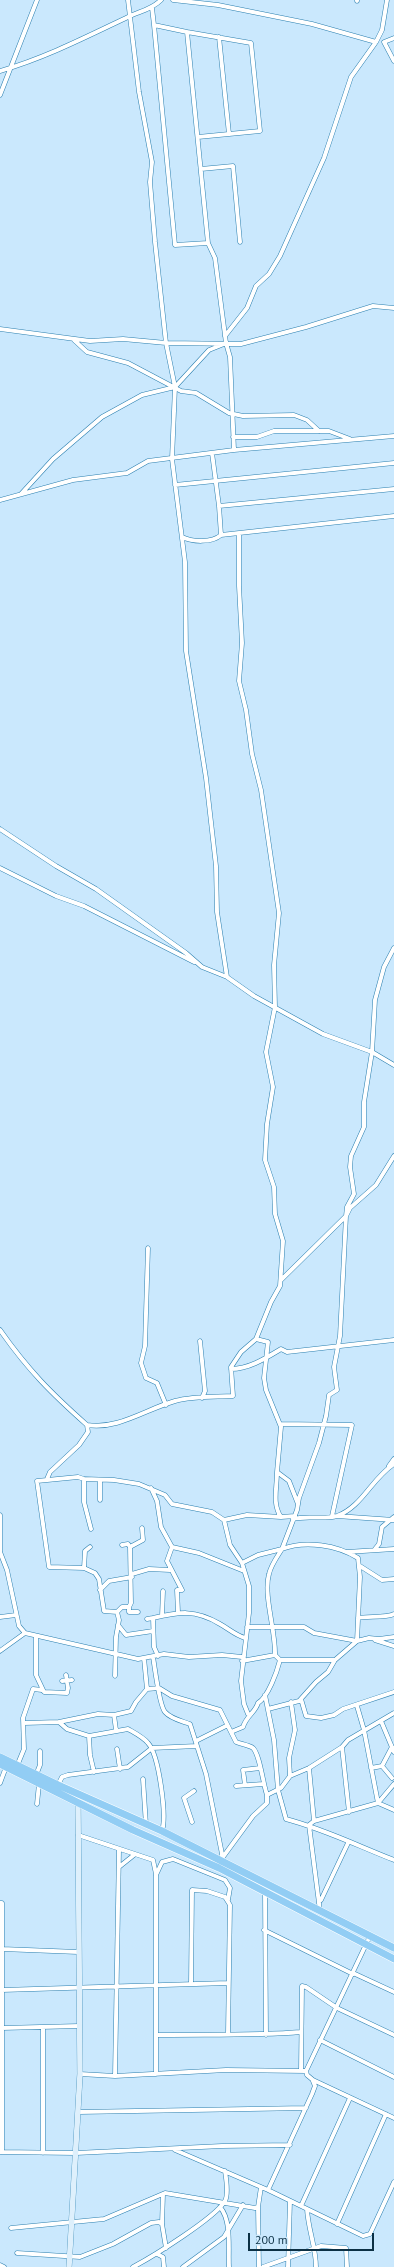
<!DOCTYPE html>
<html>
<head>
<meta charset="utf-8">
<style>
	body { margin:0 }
	#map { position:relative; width:394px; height:2267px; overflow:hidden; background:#cae8fd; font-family:"PT Sans",sans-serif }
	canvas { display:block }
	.scale { position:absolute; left:248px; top:2233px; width:126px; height:18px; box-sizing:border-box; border:2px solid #0c3044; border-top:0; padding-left:5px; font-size:12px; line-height:14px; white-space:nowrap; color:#0c3044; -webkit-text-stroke:3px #cae8fd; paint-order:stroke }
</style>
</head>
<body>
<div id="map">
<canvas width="394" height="2267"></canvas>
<div class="scale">200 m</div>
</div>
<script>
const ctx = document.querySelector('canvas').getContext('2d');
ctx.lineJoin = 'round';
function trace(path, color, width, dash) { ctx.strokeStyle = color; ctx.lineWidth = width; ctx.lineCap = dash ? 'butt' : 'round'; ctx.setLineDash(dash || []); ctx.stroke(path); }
const street = new Path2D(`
	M 128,0 L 139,92 L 152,162 L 150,182 L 155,242 L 166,343 L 175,387 L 172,459 L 185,562 L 186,651 L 206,778 L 216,866 L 217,912 L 227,977
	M 173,0 L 218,5 L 312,24 L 376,42
	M 357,0 L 357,1
	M 152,8 L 154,25
	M 154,25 L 187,32 L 208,243 L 175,245 Z
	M 187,32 L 251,43 L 260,131 L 198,137
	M 219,37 L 229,134
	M 394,38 L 384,42 L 394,61
	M 0,71 C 45,58 86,37 128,17 C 140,11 151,10 161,0
	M 0,95 L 37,0
	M 201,169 L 233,166 L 240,242
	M 208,243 L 215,258 L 226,343 L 230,357 L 234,450
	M 0,329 L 90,341 L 123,339 L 166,343 L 241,344 L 306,327 L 373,306 L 394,308
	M 225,336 L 247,308 L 256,286 L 269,274 L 280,256 L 324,158 L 351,77 L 376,42 L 382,30 L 387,0
	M 74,340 L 87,352 L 128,363 L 181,391 L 196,393 L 229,413 L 243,416 L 294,415 L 307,420 L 319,431
	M 233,437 L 257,437 L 274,431 L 329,431 L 350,439
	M 212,453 L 219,506 L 394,489
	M 175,485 L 394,463
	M 21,494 L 53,459 L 102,417 L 142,395 L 175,387 L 209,350 L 224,344
	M 0,500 L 73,480 L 127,473 L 148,461 L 234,450 L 394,436
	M 219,506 L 221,535 L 394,516
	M 182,537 C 192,542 212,543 221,535
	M 0,829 L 56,866 L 96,889 L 186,953 L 202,967 L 227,977 L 254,996 L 323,1034 L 372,1052 L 394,1065
	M 0,868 L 56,896 L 84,906 L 194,962
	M 148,1248 L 145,1346 L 141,1363 L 146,1378 L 157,1383 L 166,1405
	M 281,1280 L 346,1216 L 350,1208 L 376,1185 L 394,1156
	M 0,1330 C 28,1370 51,1393 87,1425
	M 256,1339 L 268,1342 L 264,1378 L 266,1390 L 281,1427 L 277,1472 L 289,1481 L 298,1504
	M 200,1341 L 205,1391 L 202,1398
	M 231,1369 C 249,1369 266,1358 281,1349 L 287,1352 L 394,1340
	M 280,1424 L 352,1425 L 332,1516
	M 389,1466 L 394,1459
	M 277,1472 C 277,1488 272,1504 281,1517 L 295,1516
	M 47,1479 L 50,1472 L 79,1445 L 88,1432 L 87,1425 C 118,1430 146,1409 175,1401 C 193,1396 213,1397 233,1396 L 231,1367 L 241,1352 L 256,1339 L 271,1302 L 280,1286 L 283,1241 L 275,1214 L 274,1187 L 265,1160 L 267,1124 L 273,1087 L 266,1052 L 275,1007 L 274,965 L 279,913 L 261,790 L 252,754 L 246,710 L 239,681 L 242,643 L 239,586 L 239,533
	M 84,1479 L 84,1502 L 91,1529
	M 151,1488 L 157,1501 L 161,1527 L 172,1547 L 199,1553 L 244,1571
	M 100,1500 L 100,1481
	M 0,1515 L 0,1552 L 7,1570 L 19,1626 L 25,1633 L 138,1659 L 164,1654 L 189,1657 L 222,1655 L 242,1657
	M 337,1516 L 394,1520
	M 293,1519 C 307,1515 323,1520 337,1516 C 362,1507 372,1478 394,1464
	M 224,1520 L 247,1515 L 281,1517
	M 142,1528 L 143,1540 L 130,1547 L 131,1603 L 129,1607 L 122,1607 L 117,1612 L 104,1611 L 99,1579 L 95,1573 L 84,1568 L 49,1567 L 37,1481 L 78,1477 L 84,1479 L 114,1480 L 139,1484 L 165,1495 L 172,1504 L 212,1512 L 224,1520 L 230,1545 L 242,1563 L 249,1586 L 249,1613 L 241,1681 L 244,1704 L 248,1714
	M 122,1545 L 128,1544 L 130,1547
	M 172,1547 L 167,1561 L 182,1590 L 177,1590 L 178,1612
	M 375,1549 L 379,1544 L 382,1527 L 394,1517
	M 347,1552 L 394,1549
	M 242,1563 L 258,1555 L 282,1549 L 297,1510 L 299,1498 L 319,1443 L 326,1416 L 329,1395 L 337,1390 L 334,1367 L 340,1336 L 346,1216 L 347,1207 L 354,1194 L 350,1167 L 351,1156 L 364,1127 L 364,1102 L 372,1052 L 375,1000 L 384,967 L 394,948
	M 360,1566 L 382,1580 L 394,1579
	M 84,1568 L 85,1551 L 90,1547
	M 132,1574 L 149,1569 L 170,1570
	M 100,1590 L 109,1581 L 132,1577
	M 129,1607 L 129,1612 L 138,1612
	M 162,1616 L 163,1591
	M 0,1617 L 16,1615
	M 358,1618 C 367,1616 387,1618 394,1614
	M 147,1619 L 153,1618
	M 118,1625 L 126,1635 L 153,1631
	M 36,1637 L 36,1675 L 44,1692 L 67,1693 L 68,1688 L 66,1675
	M 375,1640 L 394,1646
	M 0,1651 L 25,1633
	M 158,1656 L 154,1647 L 153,1618 C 179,1612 195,1609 220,1624 C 229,1629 235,1635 245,1638
	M 153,1657 C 155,1668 159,1705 165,1712 C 171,1719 182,1721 190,1724 L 206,1774 L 222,1854 L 221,1857
	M 280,1660 L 335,1660
	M 242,1661 L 275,1655
	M 115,1676 L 116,1637 L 119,1620 L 117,1612
	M 62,1681 L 72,1680
	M 147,1689 L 159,1688 L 172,1696 L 220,1710 L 236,1742 C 241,1744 249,1745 253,1748 C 260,1755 263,1784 267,1795
	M 265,1695 L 274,1740 L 278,1790 L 286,1819 C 324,1829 358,1846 394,1860
	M 301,1699 L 306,1716 L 321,1718 L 334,1715 L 343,1709 L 394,1692
	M 357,1706 L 364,1730 L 378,1803
	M 268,1709 L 299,1701 L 316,1682 L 328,1672 L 335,1660 L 357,1641 L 369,1638 L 379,1639 L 394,1637
	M 114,1715 L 116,1730
	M 381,1721 L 394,1752
	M 59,1722 L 98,1714 L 114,1715 L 131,1711 L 136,1702 L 147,1689 L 144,1658
	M 24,1723 L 59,1722 L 67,1729 L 89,1736 L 128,1729 C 135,1733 143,1737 148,1743 C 159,1755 167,1816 162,1831
	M 231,1732 L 243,1727 C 247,1715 255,1713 258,1703 C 268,1697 277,1672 280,1660 L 275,1655 C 276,1632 263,1595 269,1574 C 271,1565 277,1557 282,1549 C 305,1540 337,1545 358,1558 L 360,1577 L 357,1641 L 314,1633 L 304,1627 L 247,1627
	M 89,1736 L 90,1755 L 94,1772
	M 196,1741 L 226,1726
	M 342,1747 L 349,1812
	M 117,1749 L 120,1769
	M 17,1766 L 24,1749 L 23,1718 L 33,1689 L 42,1690
	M 382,1766 L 392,1747
	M 309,1768 L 314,1821
	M 371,1768 L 382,1766 L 392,1778
	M 36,1775 L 40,1765 L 40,1751
	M 290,1776 L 289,1758 L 295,1730 L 291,1702
	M 143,1779 L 146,1825
	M 0,1783 L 6,1767
	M 58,1785 L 62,1777 L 68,1775 L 128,1767 L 152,1748 L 197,1746
	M 245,1785 L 243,1770 L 260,1768
	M 236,1786 L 263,1784
	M 378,1803 L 394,1784
	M 37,1804 L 39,1784
	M 192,1822 L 184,1798 L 194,1791
	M 309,1825 L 314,1821 L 378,1803 L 394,1810
	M 309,1825 L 320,1911
	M 78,1835 L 153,1860 L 156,1874 L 156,2074
	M 220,1861 L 253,1816 L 267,1803 L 267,1795 L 281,1788 L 290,1776 L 309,1768 L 342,1747 L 348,1740 L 394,1713
	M 119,1867 L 134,1855
	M 156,1875 L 162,1862 L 173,1859 L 225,1880 L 230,1888 L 228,1900
	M 265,1892 L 266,2035
	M 321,1900 L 348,1843
	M 0,1903 L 2,1903 L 2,2152
	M 264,1930 L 353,1974
	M 370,1936 L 306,2071 L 307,2075 L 313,2080 L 394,2118
	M 2,1949 L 78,1952
	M 353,1973 L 394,1992
	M 191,1984 L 192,1890 L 207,1891 L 225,1897 L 230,1905 L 228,2033
	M 2,1990 L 228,1983
	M 43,2027 L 43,2153
	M 2,2028 L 79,2026
	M 156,2035 C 204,2034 253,2036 301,2032
	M 320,2040 L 394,2077
	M 301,2071 L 302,1986 L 306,1987 L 337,2008 L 394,2035
	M 80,2074 L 115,2076 L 226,2070 L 306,2071
	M 115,2076 L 119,1850
	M 79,2112 L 306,2108
	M 175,2150 L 268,2190 L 363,2236 L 370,2234 L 394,2182
	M 0,2152 L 76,2153 L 222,2146 L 290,2145
	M 268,2190 L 312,2094 L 315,2086 L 313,2081
	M 163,2194 L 162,2224 L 166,2248
	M 301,2206 L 350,2098
	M 220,2207 C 232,2221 228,2249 229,2267
	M 258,2207 L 259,2267
	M 307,2209 C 308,2229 316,2247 316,2267
	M 337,2224 L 386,2114
	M 11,2228 L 104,2219 L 165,2193 L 255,2208 L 258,2207 L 261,2187
	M 17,2253 L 80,2257 L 113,2244 L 151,2223 L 159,2222 L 162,2224
	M 157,2254 L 163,2257 L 164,2267
	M 0,2265 L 4,2267
	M 133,2267 C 152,2257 215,2218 225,2201 C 229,2194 226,2178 225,2171
	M 183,2267 L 224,2237 L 243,2205
	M 263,2267 L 321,2246 L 346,2248 L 347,2267
	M 288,2267 L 290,2201`);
const secondary = new Path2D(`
	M 69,2267 L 80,2074 L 78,1803`);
const highway = new Path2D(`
	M 0,1757 L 58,1785 L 162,1831 L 394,1948
	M 0,1764 L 133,1830 L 219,1868 L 394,1959`);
trace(street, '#2a7faf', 5);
trace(secondary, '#2a7faf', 6);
trace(highway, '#fff', 8);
trace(street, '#fff', 4);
trace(secondary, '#def0fc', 5.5);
trace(highway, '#92cdf4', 7);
</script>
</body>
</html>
